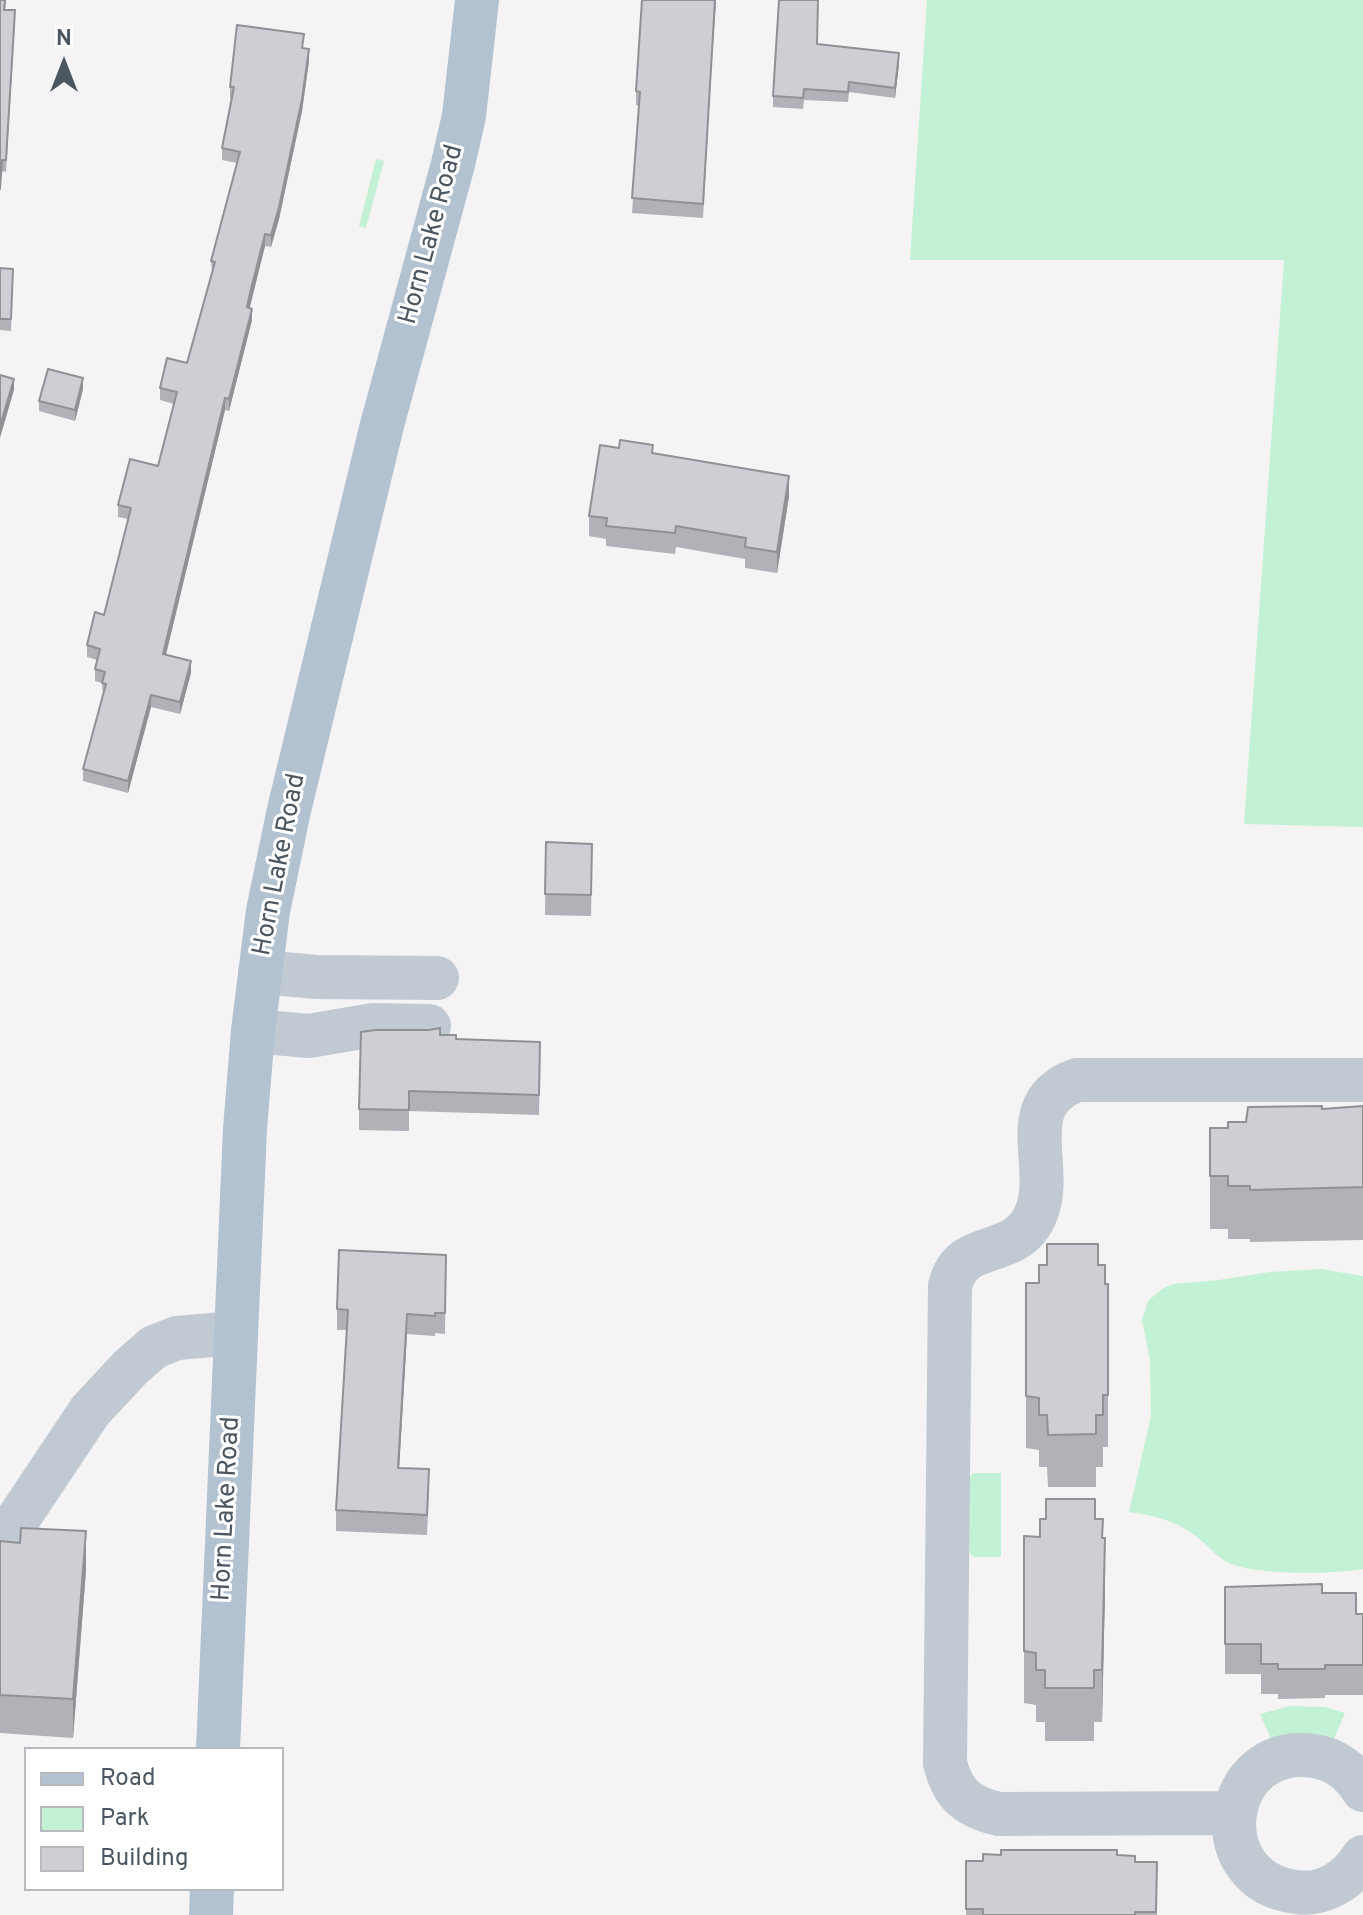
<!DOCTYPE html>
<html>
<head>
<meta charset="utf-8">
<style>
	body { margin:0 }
	#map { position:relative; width:1363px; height:1915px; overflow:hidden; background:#f5f3f3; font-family:Overpass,sans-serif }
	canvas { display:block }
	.legend { position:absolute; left:24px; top:1747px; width:260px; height:144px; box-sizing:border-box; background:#fff; border:2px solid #b7bbc0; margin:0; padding:10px 14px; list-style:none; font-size:24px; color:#4a5661 }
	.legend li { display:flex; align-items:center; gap:16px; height:40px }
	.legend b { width:40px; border:2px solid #b7bbc0 }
	.north { position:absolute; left:24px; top:24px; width:80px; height:80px; -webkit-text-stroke:6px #fff; paint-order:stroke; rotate:0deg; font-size:22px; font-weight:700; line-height:32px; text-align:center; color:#4a5661 }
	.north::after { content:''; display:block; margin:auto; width:28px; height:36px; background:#4a5661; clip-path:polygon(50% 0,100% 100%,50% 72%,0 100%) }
</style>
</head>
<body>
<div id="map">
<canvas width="1363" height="1915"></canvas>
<ul class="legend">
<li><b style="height:10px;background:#b3c2d1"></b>Road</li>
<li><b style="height:22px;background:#c3f1d5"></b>Park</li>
<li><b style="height:22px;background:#cdcfd5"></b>Building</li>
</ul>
<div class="north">N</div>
</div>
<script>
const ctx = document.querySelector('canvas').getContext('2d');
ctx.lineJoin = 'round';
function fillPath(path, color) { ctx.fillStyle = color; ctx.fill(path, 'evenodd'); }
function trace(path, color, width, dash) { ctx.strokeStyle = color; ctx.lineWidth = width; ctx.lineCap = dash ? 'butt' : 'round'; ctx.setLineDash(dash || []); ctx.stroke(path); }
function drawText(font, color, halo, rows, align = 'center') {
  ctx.font = font + ' Overpass,sans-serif'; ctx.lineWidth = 6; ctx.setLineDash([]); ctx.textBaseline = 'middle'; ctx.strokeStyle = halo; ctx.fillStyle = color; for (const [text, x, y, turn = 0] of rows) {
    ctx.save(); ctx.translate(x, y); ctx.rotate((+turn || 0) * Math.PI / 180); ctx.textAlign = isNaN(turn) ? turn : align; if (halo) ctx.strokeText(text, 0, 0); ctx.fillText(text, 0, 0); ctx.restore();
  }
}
fillPath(new Path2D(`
	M 927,0 L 1363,0 L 1363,827 L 1244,824 L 1284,260 L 910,260 Z
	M 376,159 L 384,161 L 366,228 L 359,226 Z
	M 1321,1269 L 1363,1276 L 1363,1569 C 1333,1574 1254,1576 1227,1562 C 1217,1557 1211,1548 1203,1542 C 1181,1522 1157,1516 1129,1512 L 1151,1416 L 1150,1360 L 1142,1320 L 1148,1301 L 1162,1289 L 1173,1284 L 1219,1280 L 1270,1272 Z
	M 974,1473 L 1001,1473 L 1001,1557 L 973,1557 L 969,1551 L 969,1477 Z
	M 1290,1706 L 1325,1707 L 1345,1713 L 1333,1741 L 1271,1739 L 1260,1714 Z`), '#c3f1d5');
trace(new Path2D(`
	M 260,972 L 317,977 L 437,978
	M 253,1031 L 309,1036 L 373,1025 L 429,1026
	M 0,1546 L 90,1411 L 131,1367 L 154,1347 L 177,1338 L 235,1333
	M 1363,1790 C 1352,1772 1335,1759 1314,1756 C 1221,1742 1202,1880 1296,1892 C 1324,1896 1349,1880 1363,1857
	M 1233,1813 L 999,1814 C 968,1807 953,1795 945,1763 L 950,1286 C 962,1236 1014,1262 1035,1216 C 1057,1168 1011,1104 1077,1080 L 1363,1080`), '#c1cad2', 44);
trace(new Path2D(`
	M 218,1749 L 245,1129 L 253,1031 L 268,911 L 289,810 L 382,425 L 453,164 L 464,116 L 477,0
	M 211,1915 L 212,1889`), '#b3c2d1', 44);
fillPath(new Path2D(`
	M 0,0 L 6,0 L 5,10 L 15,22 L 6,172 L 2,171 Z
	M 642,0 L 716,0 L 711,73 L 703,218 L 632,213 L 639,106 L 636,105 L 636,91 Z
	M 817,44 L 899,64 L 895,98 L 849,92 L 848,102 L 804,100 L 803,109 L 773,107 L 773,96 Z
	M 304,48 L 309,61 L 302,111 L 279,219 L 271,247 L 265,246 L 250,305 L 249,308 L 252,320 L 229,411 L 225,410 L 166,655 L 191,673 L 180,714 L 151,707 L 128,793 L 83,781 L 83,769 L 103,695 L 102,683 L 95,681 L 95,669 L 97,660 L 87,657 L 87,645 L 104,615 L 128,519 L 118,517 L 118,505 L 158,466 L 174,404 L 160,400 L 160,388 L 187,363 L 212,273 L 211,261 L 237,163 L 222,160 L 222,148 L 232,99 L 230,98 L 230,87 Z
	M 0,268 L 13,269 L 11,331 L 0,330 Z
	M 83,389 L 75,421 L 39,411 L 39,401 Z
	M 653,453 L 789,496 L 777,573 L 745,568 L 745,559 L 676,547 L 675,554 L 606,546 L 606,539 L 589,536 L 589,516 Z
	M 546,842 L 592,864 L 591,916 L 545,915 Z
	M 440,1035 L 540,1062 L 539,1115 L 409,1111 L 409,1131 L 359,1130 L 359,1109 Z
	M 1363,1106 L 1363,1240 L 1250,1242 L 1250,1239 L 1228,1239 L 1228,1229 L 1210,1229 L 1210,1128 L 1228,1128 L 1246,1122 L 1322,1109 Z
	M 446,1255 L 445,1334 L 435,1333 L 435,1336 L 407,1334 L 399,1468 L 429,1490 L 427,1535 L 336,1531 L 336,1510 L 347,1330 L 337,1330 L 337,1309 Z
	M 1047,1265 L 1098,1265 L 1105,1284 L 1108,1284 L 1108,1447 L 1103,1447 L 1103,1467 L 1096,1467 L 1096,1487 L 1048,1487 L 1047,1467 L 1039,1467 L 1039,1450 L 1026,1448 L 1026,1283 L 1039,1283 Z
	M 1095,1519 L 1103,1538 L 1105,1591 L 1102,1722 L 1094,1722 L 1094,1741 L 1045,1741 L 1045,1722 L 1036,1722 L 1036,1705 L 1024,1703 L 1024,1536 L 1040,1537 Z
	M 0,1541 L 86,1570 L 73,1738 L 0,1733 Z
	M 1225,1587 L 1356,1614 L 1363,1614 L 1363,1695 L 1325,1695 L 1325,1698 L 1278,1699 L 1278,1694 L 1261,1694 L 1261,1674 L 1225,1674 Z
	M 1117,1855 L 1135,1862 L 1157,1862 L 1157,1915 L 966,1915 L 966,1861 Z`), '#b0b2b7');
fillPath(new Path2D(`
	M 715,0 L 716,0 L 711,73 L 703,218 L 711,59 Z
	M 309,49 L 309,61 L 302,111 L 279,219 L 271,247 L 271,235 Z
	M 899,53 L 899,64 L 895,98 L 895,88 Z
	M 265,234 L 265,246 L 247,319 L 247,307 Z
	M 252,309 L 252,320 L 229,411 L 229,399 Z
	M 83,378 L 83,389 L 75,421 L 75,410 Z
	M 14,379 L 14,390 L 0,438 L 0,426 Z
	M 225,398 L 225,410 L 163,666 L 163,654 Z
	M 789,476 L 789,496 L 777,573 L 777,552 Z
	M 191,661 L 191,673 L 180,714 L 180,702 Z
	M 151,695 L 151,707 L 128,793 L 128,781 Z
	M 407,1314 L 407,1334 L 398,1488 L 398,1468 Z
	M 86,1531 L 86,1570 L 73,1738 L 73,1699 Z
	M 1105,1538 L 1105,1591 L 1102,1722 L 1102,1670 Z`), '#909195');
const building = new Path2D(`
	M 0,0 L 5,0 L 4,10 L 15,10 L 6,160 L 2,160 L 0,189 Z
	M 642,0 L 715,0 L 703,204 L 632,198 L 640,92 L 636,91 Z
	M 779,0 L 818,0 L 817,44 L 899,53 L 895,88 L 849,82 L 848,92 L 804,89 L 803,98 L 773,96 Z
	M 237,25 L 304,34 L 302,48 L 309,49 L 302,99 L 279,207 L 271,235 L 265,234 L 250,293 L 247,307 L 252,309 L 229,399 L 225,398 L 163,654 L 191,661 L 180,702 L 151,695 L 128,781 L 83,769 L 106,684 L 102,683 L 105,672 L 95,669 L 100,649 L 87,645 L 95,612 L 104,615 L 131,508 L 118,505 L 130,459 L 158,466 L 177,392 L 160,388 L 167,358 L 187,363 L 215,262 L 211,261 L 240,152 L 222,148 L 234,87 L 230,87 Z
	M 0,268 L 13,269 L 11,319 L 0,319 Z
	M 48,369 L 83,378 L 75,410 L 39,401 Z
	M 0,375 L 14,379 L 0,426 Z
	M 620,440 L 653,445 L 652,453 L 789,476 L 777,552 L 745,547 L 746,538 L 676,526 L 675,533 L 606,526 L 607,518 L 589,516 L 600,445 L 619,448 Z
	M 546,842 L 592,844 L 591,895 L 545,894 Z
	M 440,1028 L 440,1035 L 456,1035 L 456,1039 L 540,1042 L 539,1095 L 409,1091 L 409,1110 L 359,1109 L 361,1032 L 375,1030 L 429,1030 Z
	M 1322,1106 L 1322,1109 L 1363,1106 L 1363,1187 L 1250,1190 L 1250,1186 L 1228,1186 L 1228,1176 L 1210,1176 L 1210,1128 L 1228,1128 L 1228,1122 L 1246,1122 L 1248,1107 Z
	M 1047,1244 L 1098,1244 L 1098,1265 L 1105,1265 L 1105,1284 L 1108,1284 L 1108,1395 L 1103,1395 L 1103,1415 L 1096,1415 L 1096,1434 L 1048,1435 L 1047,1415 L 1039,1415 L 1039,1398 L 1026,1396 L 1026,1283 L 1039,1283 L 1039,1265 L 1047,1265 Z
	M 339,1250 L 446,1255 L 445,1313 L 435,1313 L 435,1316 L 407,1314 L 398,1468 L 429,1469 L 427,1515 L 336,1510 L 348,1310 L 337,1309 Z
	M 1046,1499 L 1095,1499 L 1095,1519 L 1103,1519 L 1102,1538 L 1105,1538 L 1102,1670 L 1094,1670 L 1094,1688 L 1045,1688 L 1045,1670 L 1036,1670 L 1036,1653 L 1024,1651 L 1024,1536 L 1040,1537 L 1040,1519 L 1046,1519 Z
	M 21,1528 L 86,1531 L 73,1699 L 0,1695 L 0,1541 L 20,1543 Z
	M 1322,1584 L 1322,1593 L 1356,1593 L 1356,1614 L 1363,1614 L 1363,1665 L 1325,1665 L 1325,1669 L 1278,1669 L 1278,1664 L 1261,1664 L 1261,1644 L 1225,1644 L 1225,1587 Z
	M 1001,1850 L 1117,1850 L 1117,1855 L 1135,1856 L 1135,1862 L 1157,1862 L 1156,1912 L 1135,1912 L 1135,1915 L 983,1915 L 983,1909 L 966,1909 L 966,1861 L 983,1861 L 983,1854 L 1001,1855 Z`);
fillPath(building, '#cdcfd5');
trace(building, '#909195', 2);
drawText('26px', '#4a5661', '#fff', [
	["Horn Lake Road",433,235,-75],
	["Horn Lake Road",281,865,-79],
	["Horn Lake Road",228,1509,-87]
]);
</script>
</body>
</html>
